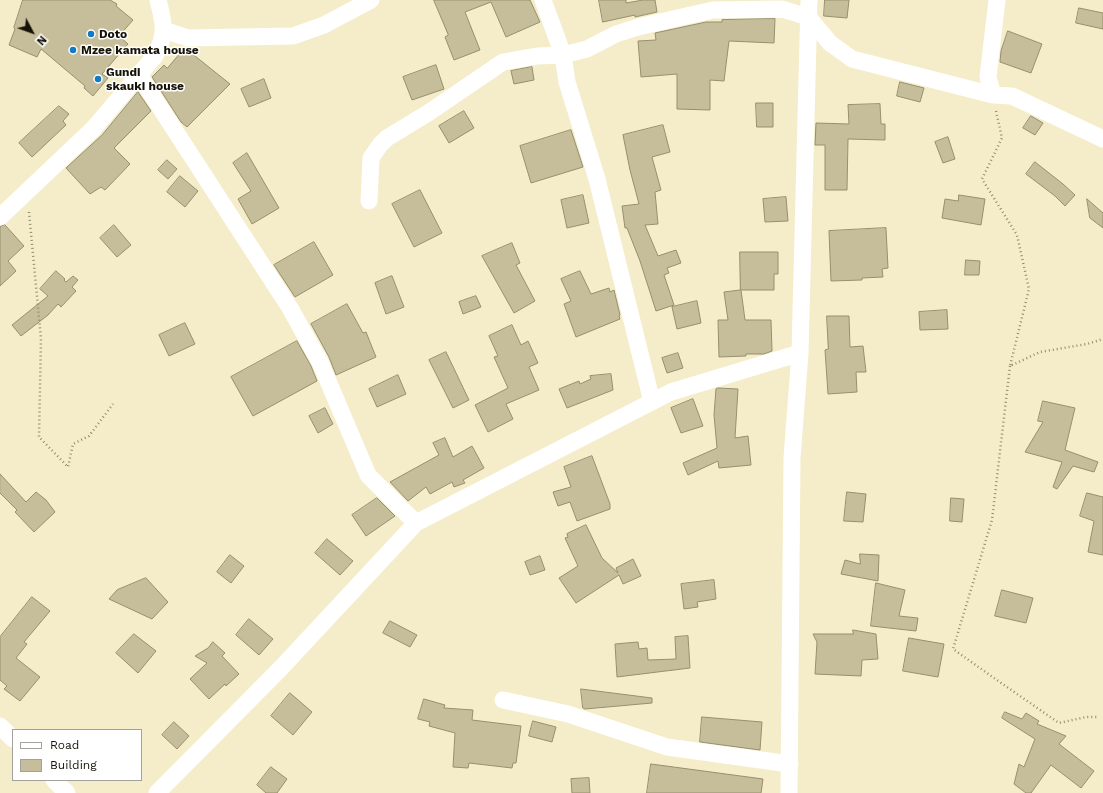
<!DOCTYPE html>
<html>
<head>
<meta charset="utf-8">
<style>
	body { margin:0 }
	#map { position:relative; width:1103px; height:793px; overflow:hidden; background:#f5edc9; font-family:"Work Sans",sans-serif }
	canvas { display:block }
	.legend { position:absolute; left:12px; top:729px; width:130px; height:52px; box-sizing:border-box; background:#fff; border:1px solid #a2a19b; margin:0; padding:5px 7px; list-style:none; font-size:12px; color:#161306 }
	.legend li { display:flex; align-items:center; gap:8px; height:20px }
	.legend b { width:20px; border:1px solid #a2a19b }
	.north { position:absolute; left:12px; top:12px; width:40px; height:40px; -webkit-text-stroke:3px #fff; paint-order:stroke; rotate:131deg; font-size:11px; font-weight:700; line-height:16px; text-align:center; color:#161306 }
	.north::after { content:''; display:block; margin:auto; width:14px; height:18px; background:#161306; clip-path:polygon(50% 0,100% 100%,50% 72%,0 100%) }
</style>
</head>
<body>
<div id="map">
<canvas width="1103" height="793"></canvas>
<ul class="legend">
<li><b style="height:5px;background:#fff"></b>Road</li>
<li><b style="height:11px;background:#c6be9b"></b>Building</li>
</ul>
<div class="north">N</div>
</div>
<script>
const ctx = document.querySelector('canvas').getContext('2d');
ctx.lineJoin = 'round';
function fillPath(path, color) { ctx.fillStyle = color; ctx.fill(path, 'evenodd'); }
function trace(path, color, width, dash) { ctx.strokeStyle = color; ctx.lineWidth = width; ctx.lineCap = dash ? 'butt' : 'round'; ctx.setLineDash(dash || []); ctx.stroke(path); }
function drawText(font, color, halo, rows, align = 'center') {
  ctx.font = font + ' "Work Sans",sans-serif'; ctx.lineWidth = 3; ctx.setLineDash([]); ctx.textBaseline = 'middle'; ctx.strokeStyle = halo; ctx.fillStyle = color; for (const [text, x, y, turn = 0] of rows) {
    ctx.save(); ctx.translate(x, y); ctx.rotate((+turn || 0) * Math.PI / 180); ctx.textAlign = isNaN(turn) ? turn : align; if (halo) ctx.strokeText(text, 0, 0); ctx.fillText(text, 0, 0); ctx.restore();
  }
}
const building = new Path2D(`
	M 23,0 L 110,0 L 117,4 L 116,6 L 133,20 L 119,36 L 128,44 L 102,74 L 108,78 L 93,96 L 84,88 L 85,86 L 41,49 L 37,57 L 9,45 L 15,29 L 14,28 Z
	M 434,0 L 530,0 L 540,22 L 506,37 L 491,2 L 465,12 L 480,50 L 454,60 L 445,37 L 448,35 Z
	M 599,0 L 626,0 L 626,3 L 643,0 L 655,0 L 657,12 L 635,17 L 635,15 L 603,22 Z
	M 825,0 L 849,0 L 847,18 L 824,16 Z
	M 1079,8 L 1103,13 L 1103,29 L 1076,23 Z
	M 775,19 L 774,43 L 729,41 L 724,81 L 710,80 L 710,110 L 677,109 L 677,74 L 641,77 L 638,41 L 656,40 L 655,33 L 706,22 L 722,22 L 722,20 Z
	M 1008,31 L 1042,44 L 1031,73 L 1000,62 L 1001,51 Z
	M 185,48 L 230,84 L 187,127 L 181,122 L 152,77 L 164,65 L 167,68 Z
	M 436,65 L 444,89 L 412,100 L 403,77 Z
	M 532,67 L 534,80 L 514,84 L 511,71 Z
	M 264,79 L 271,98 L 249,107 L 241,89 Z
	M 900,82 L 924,88 L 920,102 L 897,96 Z
	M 138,92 L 151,111 L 114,148 L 130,164 L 105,190 L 101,187 L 90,194 L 66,168 L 102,135 Z
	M 756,103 L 773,103 L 773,127 L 757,127 Z
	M 880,104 L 881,124 L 885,124 L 885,140 L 848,139 L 847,190 L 825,190 L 825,145 L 815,145 L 816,123 L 849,124 L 848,105 Z
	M 59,106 L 69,114 L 63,121 L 66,125 L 32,157 L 19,143 Z
	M 464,111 L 474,128 L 449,143 L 439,126 Z
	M 1031,116 L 1043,123 L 1035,135 L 1023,128 Z
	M 663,125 L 670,152 L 652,157 L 661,190 L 655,192 L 658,224 L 645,225 L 658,256 L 676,250 L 681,263 L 667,268 L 669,273 L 664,275 L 674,305 L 656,311 L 640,261 L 627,228 L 625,228 L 622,206 L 639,204 L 630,170 L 623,135 Z
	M 571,130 L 583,167 L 531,183 L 520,146 Z
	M 948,137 L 955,159 L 943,163 L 935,142 Z
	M 247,153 L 279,208 L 252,224 L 238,199 L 251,191 L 233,163 Z
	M 167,160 L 177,169 L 168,179 L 158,170 Z
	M 1035,162 L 1063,184 L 1075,195 L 1065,206 L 1055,196 L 1026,174 Z
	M 180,176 L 198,191 L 185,207 L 167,192 Z
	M 420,190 L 442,233 L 414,247 L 392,204 Z
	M 583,195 L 589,223 L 567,228 L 561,200 Z
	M 959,195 L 985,199 L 981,225 L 942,218 L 945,199 L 958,201 Z
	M 786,197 L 788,221 L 765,222 L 763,199 Z
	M 1087,199 L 1103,213 L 1103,228 L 1090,218 Z
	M 5,225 L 24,246 L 8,261 L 16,271 L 0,286 L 0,227 Z
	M 114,225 L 131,245 L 117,257 L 100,238 Z
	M 886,228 L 888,268 L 882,269 L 883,277 L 862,278 L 862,280 L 831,281 L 829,231 Z
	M 314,242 L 333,275 L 295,297 L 274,265 Z
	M 512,243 L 520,263 L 516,265 L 535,301 L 514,313 L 482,256 Z
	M 740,252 L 778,252 L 778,274 L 774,274 L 774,290 L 741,290 L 745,320 L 771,320 L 772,351 L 764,354 L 746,354 L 746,356 L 719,357 L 718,320 L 728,320 L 724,292 L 740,290 Z
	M 966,260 L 980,261 L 979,275 L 965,275 Z
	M 56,271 L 65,279 L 64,280 L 66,282 L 73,276 L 78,280 L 72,287 L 76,291 L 61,307 L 58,304 L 48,315 L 21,336 L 12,325 L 48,296 L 40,289 Z
	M 580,271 L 591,294 L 609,288 L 610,292 L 614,290 L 620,315 L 619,316 L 620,319 L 576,337 L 564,304 L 571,301 L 561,279 Z
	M 392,276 L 404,307 L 386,314 L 375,283 Z
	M 476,296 L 481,307 L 463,314 L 459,302 Z
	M 697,301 L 701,323 L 677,329 L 672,307 Z
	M 347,304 L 363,333 L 366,332 L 376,357 L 336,375 L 329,357 L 311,324 Z
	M 947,310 L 948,329 L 920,330 L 919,312 Z
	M 827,316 L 849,316 L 850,347 L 863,346 L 866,372 L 856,372 L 857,392 L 828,394 L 825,350 L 828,349 Z
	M 185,323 L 195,344 L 169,356 L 159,335 Z
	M 512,325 L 521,345 L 528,341 L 538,363 L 529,367 L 539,390 L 506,404 L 513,419 L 488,432 L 475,405 L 508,388 L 494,357 L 498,356 L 489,336 Z
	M 297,341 L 311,366 L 317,381 L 253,416 L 231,377 Z
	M 446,352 L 469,400 L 453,408 L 429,360 Z
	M 678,353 L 683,368 L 667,373 L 662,358 Z
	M 611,374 L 613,390 L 567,408 L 559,389 L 579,381 L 580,384 L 591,379 L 590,376 Z
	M 398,375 L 406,394 L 377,407 L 369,389 Z
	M 718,388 L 738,389 L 735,438 L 748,436 L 751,465 L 719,468 L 718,461 L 688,475 L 683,463 L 717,448 L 714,415 L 716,389 Z
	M 693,399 L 703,426 L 681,433 L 671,408 Z
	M 1043,401 L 1075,408 L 1065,450 L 1098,462 L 1094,472 L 1073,466 L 1057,489 L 1053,487 L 1062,462 L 1025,452 L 1043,422 L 1038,421 Z
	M 325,408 L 333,424 L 318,433 L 309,416 Z
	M 445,438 L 453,457 L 472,446 L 484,468 L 463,480 L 465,483 L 454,487 L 452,482 L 430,494 L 426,487 L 408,501 L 390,482 L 439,455 L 433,443 Z
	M 592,456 L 610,504 L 610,509 L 577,521 L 570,502 L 558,506 L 553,492 L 571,487 L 564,467 Z
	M 0,474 L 26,502 L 36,492 L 46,500 L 55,512 L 34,532 L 15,512 L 17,510 L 0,493 Z
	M 847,492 L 866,494 L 863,522 L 844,521 Z
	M 1087,493 L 1103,497 L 1103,555 L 1088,552 L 1094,521 L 1080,516 Z
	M 377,498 L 395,516 L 366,536 L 352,515 Z
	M 951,498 L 964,499 L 962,522 L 950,521 Z
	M 586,525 L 602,558 L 618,573 L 616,568 L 633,559 L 641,576 L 623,584 L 619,575 L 576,603 L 559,578 L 578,566 L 565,538 L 568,537 L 567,534 Z
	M 327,539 L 353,561 L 340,575 L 315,553 Z
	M 860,554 L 879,555 L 878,581 L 841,574 L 845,560 L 860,564 Z
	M 230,555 L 244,566 L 231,583 L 217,572 Z
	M 540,556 L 545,570 L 530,575 L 525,562 Z
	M 146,578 L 168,602 L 152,619 L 109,599 L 117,590 Z
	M 714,580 L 716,599 L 697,602 L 698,607 L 684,609 L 681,584 Z
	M 876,583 L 905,590 L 899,616 L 918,618 L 916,631 L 871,626 Z
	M 1002,590 L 1033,598 L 1026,623 L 995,616 Z
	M 32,597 L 50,611 L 24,642 L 27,644 L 16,658 L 40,677 L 20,701 L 4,689 L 7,686 L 0,680 L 0,637 Z
	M 249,619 L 273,639 L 259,655 L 236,635 Z
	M 390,621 L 417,635 L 410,647 L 383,633 Z
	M 853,630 L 876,634 L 878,659 L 862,660 L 861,676 L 815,674 L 817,642 L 813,634 L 853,634 Z
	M 134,634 L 156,651 L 138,673 L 116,653 Z
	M 688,636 L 690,668 L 617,677 L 615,644 L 638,642 L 639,649 L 647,648 L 648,660 L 676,659 L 675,637 Z
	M 909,638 L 944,644 L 938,677 L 903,671 Z
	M 213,642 L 225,653 L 222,656 L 239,674 L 226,686 L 225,684 L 209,699 L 190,679 L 207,663 L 195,656 L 208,648 Z
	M 581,689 L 652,698 L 652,703 L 585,709 L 583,708 Z
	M 290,693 L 312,712 L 293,735 L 271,716 Z
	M 424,699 L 445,705 L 444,708 L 473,710 L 472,720 L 521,726 L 516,763 L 513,763 L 512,768 L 469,763 L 468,768 L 453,767 L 455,733 L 429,726 L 430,722 L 418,719 Z
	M 1005,712 L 1022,719 L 1026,713 L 1039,721 L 1037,724 L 1066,736 L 1059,744 L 1094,771 L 1081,788 L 1051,765 L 1031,793 L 1026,793 L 1014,784 L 1019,764 L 1024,767 L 1035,739 L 1002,718 Z
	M 702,717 L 762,722 L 760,750 L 700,742 Z
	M 533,721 L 556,727 L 552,742 L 529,736 Z
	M 174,722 L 189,736 L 177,749 L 162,735 Z
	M 651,764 L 763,779 L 761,793 L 647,793 Z
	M 271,767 L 287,779 L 277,793 L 266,793 L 257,785 Z
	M 589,778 L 590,793 L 572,793 L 571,779 Z`);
fillPath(building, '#c6be9b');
trace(building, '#968f6d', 1);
trace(new Path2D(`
	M 996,111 L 1002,138 L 982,179 L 1017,235 L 1029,289 L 1010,366 L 1040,352 L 1087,344 L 1103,339
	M 29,212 L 41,339 L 39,437 L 68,467 L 73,444 L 89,436 L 113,404
	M 1010,366 L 992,520 L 953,649 L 994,678 L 1059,723 L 1086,717 L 1098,717`), '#918b71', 2.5, [1, 3]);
trace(new Path2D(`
	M 543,0 L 563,55 L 567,82 L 597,179 L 652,402
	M 164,30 L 188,38 L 293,36 L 324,25 L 371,0
	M 139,75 L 290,308 L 320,362 L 368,475 L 416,523
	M 993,95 L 988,77 L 997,0
	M 369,201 L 371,158 L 380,145 L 387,138 L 428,113 L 503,62 L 537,56 L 563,55 L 587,49 L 616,34 L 638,27 L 713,10 L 782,9 L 808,17 L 830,43 L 852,59 L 993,95 L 1012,96 L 1103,139
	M 0,217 L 94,128 L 155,56 C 167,34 164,23 158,0
	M 503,700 L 568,714 L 667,747 L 790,764
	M 0,726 L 13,739
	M 54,780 L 67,793
	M 157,793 L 281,668 L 416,523 L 671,392 L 800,353
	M 789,793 L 792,458 L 800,353 L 809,0`), '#fff', 17);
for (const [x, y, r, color] of [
	[91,34,4,"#127bc6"],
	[73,50,4,"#127bc6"],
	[98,79,4,"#127bc6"]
]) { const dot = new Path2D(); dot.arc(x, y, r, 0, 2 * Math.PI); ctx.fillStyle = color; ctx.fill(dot); trace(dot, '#fff', 1.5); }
drawText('bold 12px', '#161306', '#fff', [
	["Doto",99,34],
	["Mzee kamata house",81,50],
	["Gundi",106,72],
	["skauki house",106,86]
], 'left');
</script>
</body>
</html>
